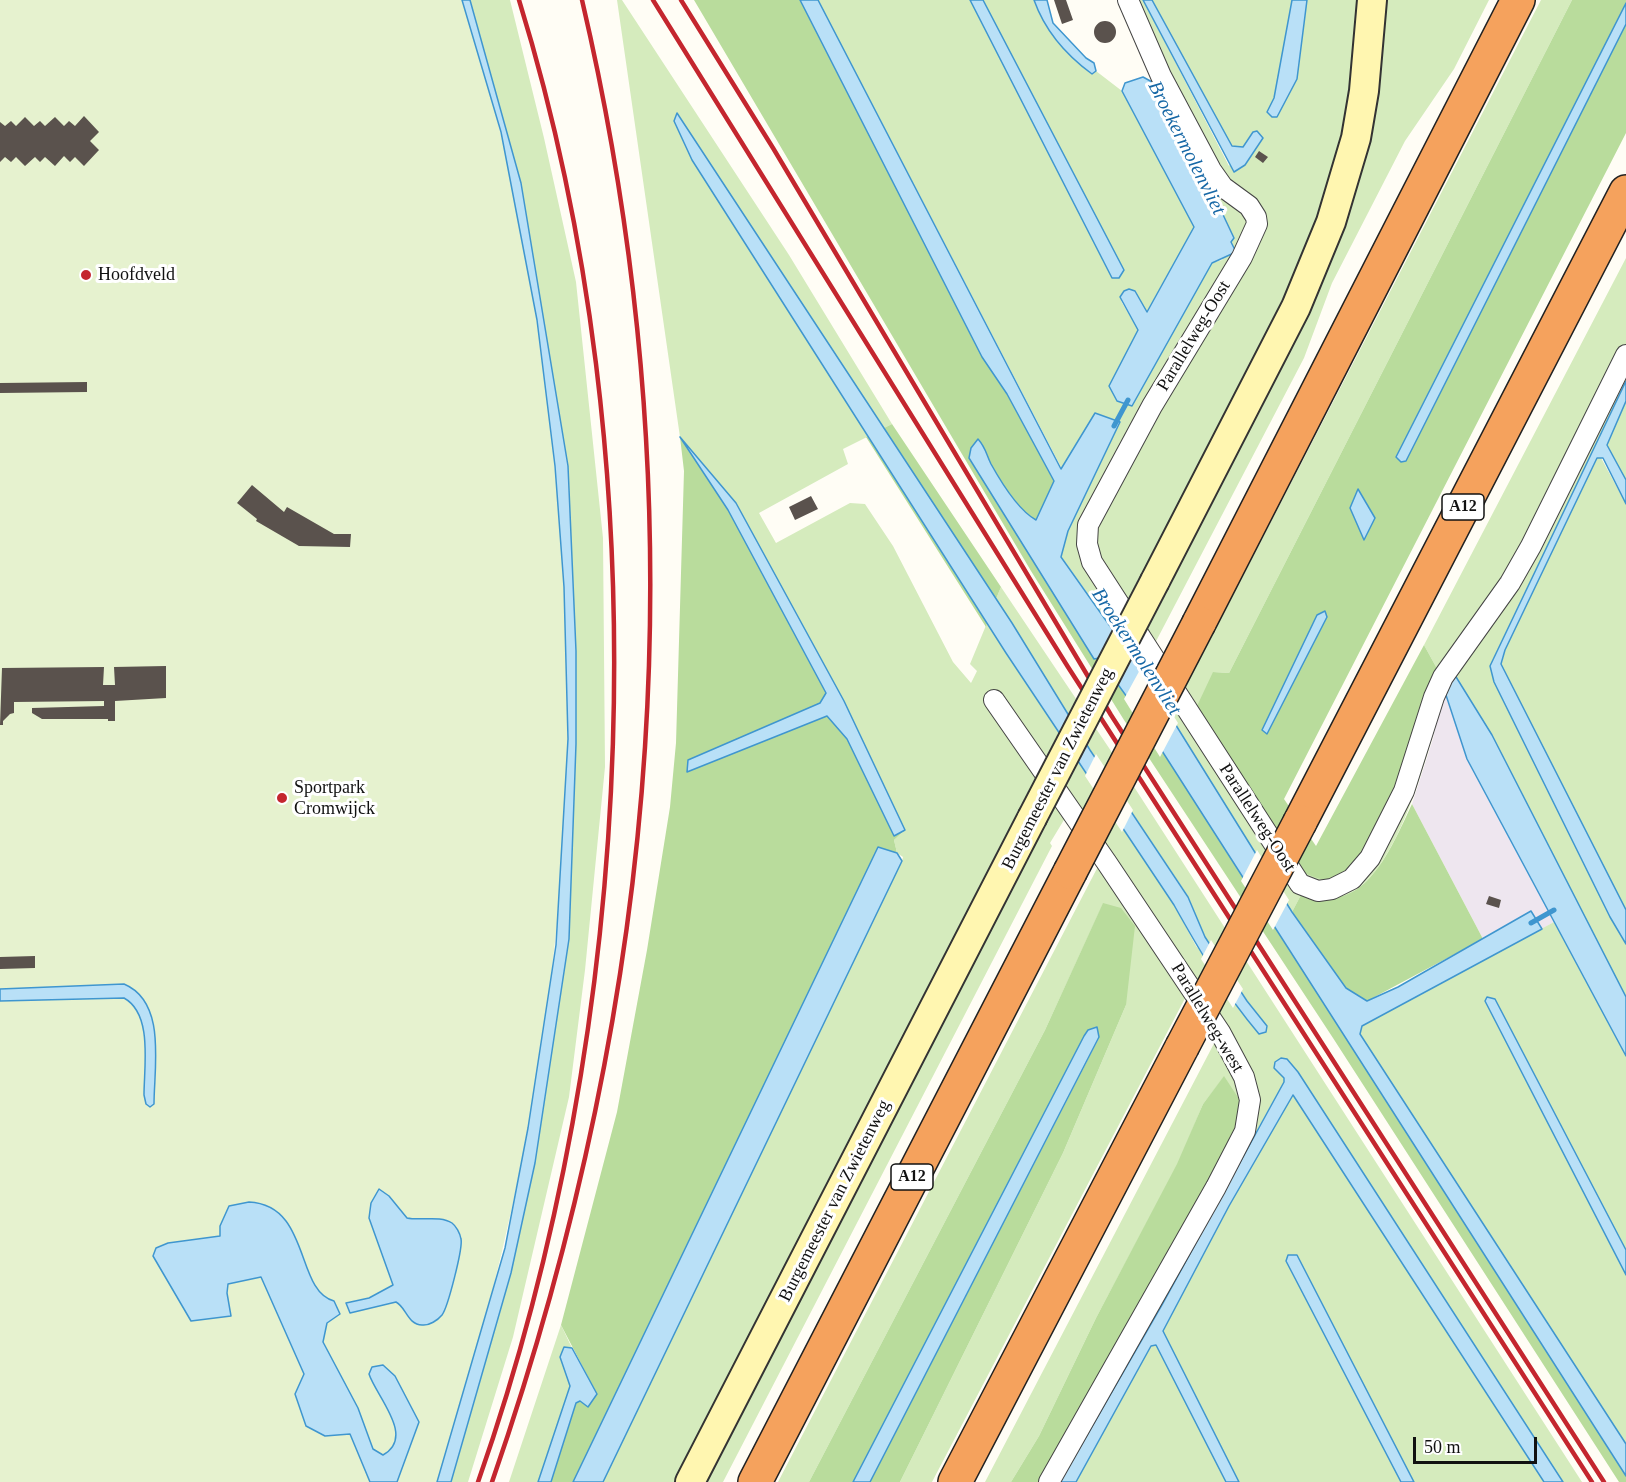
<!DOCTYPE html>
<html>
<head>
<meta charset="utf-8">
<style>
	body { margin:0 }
	#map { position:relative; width:1626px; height:1482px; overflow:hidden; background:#fffdf5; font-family:Georgia,serif }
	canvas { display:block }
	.scale { position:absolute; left:1413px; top:1437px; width:124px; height:27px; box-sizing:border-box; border:3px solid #111; border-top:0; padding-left:8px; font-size:18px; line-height:21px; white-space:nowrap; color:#111; -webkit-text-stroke:4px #fff; paint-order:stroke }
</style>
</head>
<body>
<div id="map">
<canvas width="1626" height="1482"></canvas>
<div class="scale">50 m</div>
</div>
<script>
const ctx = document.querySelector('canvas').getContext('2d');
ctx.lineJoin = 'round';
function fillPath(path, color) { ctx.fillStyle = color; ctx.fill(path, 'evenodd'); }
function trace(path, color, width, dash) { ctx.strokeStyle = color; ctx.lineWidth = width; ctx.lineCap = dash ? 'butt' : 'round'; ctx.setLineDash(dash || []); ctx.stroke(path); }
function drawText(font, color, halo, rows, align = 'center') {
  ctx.font = font + ' Georgia,serif'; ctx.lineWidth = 6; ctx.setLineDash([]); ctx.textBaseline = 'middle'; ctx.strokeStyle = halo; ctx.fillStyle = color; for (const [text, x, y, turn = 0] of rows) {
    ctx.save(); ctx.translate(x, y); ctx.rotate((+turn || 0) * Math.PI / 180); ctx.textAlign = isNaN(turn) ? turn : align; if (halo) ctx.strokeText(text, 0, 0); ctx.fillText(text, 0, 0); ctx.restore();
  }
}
fillPath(new Path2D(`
	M 1444,689 L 1467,759 L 1554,922 L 1542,929 L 1531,911 L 1483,939 L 1412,804 L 1433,739 Z`), '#eee6ef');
fillPath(new Path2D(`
	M 470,0 L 510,0 L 544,138 L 576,282 L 603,538 L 605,767 L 585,970 L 569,1097 L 513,1337 L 468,1482 L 451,1482 L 511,1273 L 535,1163 L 569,939 L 576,744 L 576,651 L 568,466 L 521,183 Z
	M 617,0 L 622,0 L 789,255 L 892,424 L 884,428 L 677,114 L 674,121 L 692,160 L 869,436 L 843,449 L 848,464 L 759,513 L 776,543 L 850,503 L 865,504 L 893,546 L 953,662 L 971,683 L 977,671 L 970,664 L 987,623 L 1174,905 L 1196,946 L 1267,1026 L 1247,1001 L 1205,937 L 1188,896 L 1090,750 L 996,599 L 1001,587 L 1109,748 L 1582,1482 L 1563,1482 L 1284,1078 L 1284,1082 L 1240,1161 L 1224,1077 L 1203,1104 L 1178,1164 L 1096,1318 L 1039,1436 L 1011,1482 L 985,1482 L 1220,1032 L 1193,983 L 932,1482 L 900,1482 L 1063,1153 L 1126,1005 L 1103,904 L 1045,1030 L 809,1482 L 778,1482 L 1105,853 L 1073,805 L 1050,843 L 1052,846 L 723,1482 L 702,1482 L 1040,829 L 1043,831 L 1062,788 L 679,1482 L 603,1482 L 902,861 L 903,857 L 897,853 L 894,840 L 905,830 L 844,701 L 736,503 L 680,437 Z
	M 818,0 L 970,0 L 1112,278 L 1119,278 L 1123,270 L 983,0 L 1034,0 C 1045,31 1066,55 1092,74 L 1096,71 L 1122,91 L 1194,227 L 1146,313 L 1121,301 L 1138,330 L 1109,386 L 1116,396 L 1212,263 L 1222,260 L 1234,238 L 1209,185 L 1154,83 L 1122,0 L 1143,0 L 1229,166 L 1243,147 L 1232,146 L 1152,0 L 1292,0 L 1274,98 L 1267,112 L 1297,79 L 1307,0 L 1361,0 L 1344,136 L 1329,193 L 1291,292 L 1115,632 L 1061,556 L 1095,413 L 1062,469 Z
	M 1382,0 L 1489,0 L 1454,69 L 1405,141 L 1332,283 L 1304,358 L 1141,670 L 1131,656 L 1290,341 Z
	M 1541,0 L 1572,0 L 1229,673 L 1213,672 L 1263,812 L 1300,872 L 1440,674 L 1424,645 L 1626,258 L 1626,381 L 1490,666 L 1494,682 L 1610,917 L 1626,944 L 1626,997 L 1492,735 L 1460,683 L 1444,689 C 1433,737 1396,894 1335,897 C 1325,898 1313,893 1303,891 L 1292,912 L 1170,717 Z
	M 1626,401 L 1626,480 L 1607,445 Z
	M 1600,456 L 1626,504 L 1626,910 L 1501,667 L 1505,650 L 1597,458 Z
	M 1554,922 L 1626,1056 L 1626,1250 L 1495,999 L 1485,1001 L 1626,1275 L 1626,1444 L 1360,1034 L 1362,1026 Z
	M 1293,1095 L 1295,1096 L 1544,1482 L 1414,1482 L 1297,1255 L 1286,1261 L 1401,1482 L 1239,1482 L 1163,1331 L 1229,1206 Z
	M 561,1325 L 572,1348 L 564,1347 L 560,1357 L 570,1386 L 538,1482 L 509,1482 Z
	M 1156,1345 L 1226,1482 L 1076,1482 L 1151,1346 Z`), '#d5ebbd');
fillPath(new Path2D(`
	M 694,0 L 800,0 L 982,357 L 1007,394 L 1054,481 L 1036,521 C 1018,509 1001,483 991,464 C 986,455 986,448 978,439 L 971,448 L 1098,658 L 1132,704 L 1626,1476 L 1626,1482 L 1619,1482 L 1333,1038 L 1124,720 L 1031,571 Z
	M 1572,0 L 1626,0 L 1626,3 L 1396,457 L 1401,462 L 1406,461 L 1626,24 L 1626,133 L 1284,799 L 1316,846 L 1424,645 L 1440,674 C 1426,714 1376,868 1336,879 C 1324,883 1311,875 1300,872 L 1197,706 L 1213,672 L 1229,673 ZM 1358,490 L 1359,490 L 1375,518 L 1350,508 ZM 1325,612 L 1327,617 L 1267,734 L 1262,730 L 1317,615 Z
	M 892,424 L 1001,587 L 996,599 L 884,428 Z
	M 869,436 L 987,623 L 986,627 L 866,437 Z
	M 680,437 L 728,510 L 826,693 L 820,703 L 687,771 L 827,716 L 847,738 L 894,836 L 905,830 L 894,840 L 897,853 L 878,848 L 573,1482 L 551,1482 L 576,1403 L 597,1394 L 561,1325 L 617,1112 L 647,950 L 670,807 L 676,743 L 684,471 Z
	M 1412,804 L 1483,939 L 1367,1001 L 1346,988 L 1292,912 L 1303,891 C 1313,893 1325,898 1335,897 C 1374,895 1398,833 1412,804 Z
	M 1103,903 L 1121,908 L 1135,926 L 1126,1005 L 1063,1153 L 900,1482 L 870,1482 L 1099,1038 L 1097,1027 L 1088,1030 L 1084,1036 L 853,1482 L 809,1482 L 1045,1030 Z
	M 1224,1076 L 1241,1102 L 1240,1161 L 1162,1305 L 1060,1482 L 1011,1482 L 1039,1436 L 1096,1318 L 1177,1164 L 1203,1104 Z`), '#b9dc9c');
fillPath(new Path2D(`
	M 0,0 L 462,0 C 475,43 489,87 500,131 C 523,221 537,314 548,407 C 561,517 570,628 568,739 C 563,992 516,1242 437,1482 L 0,1482 L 0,1001 L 124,998 C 153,1015 144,1066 144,1095 L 154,1104 C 154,1067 167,1002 124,984 L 0,989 Z`), '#e6f2cf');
const water = new Path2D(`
	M 462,0 L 470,0 L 521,183 L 568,466 L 576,651 L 576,744 L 569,939 L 535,1163 L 511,1273 L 451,1482 L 437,1482 L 505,1248 L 528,1128 L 556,945 L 568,739 L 564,587 L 555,466 L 537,320 L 501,132 Z
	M 800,0 L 818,0 L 1061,469 L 1095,413 L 1120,422 L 1068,531 L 1061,557 L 1146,677 L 1292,912 L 1346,988 L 1367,1001 L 1398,987 L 1531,911 L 1542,929 L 1362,1026 L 1360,1034 L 1626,1444 L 1626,1476 L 1132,704 L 1099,658 L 1094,659 L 969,458 L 971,448 L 978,439 C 986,448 986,454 991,464 C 1001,482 1018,510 1036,520 L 1054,481 L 1007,394 L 982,357 Z
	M 970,0 L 983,0 L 1124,270 L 1119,278 L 1112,278 Z
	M 1034,0 L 1047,0 L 1053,23 L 1086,58 L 1094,63 L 1096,71 L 1092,74 C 1066,55 1045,31 1034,0 Z
	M 1143,0 L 1152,0 L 1232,146 L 1243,147 L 1253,132 L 1257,131 L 1263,138 L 1245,165 L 1234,172 Z
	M 1292,0 L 1307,0 L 1297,79 L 1277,117 L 1272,117 L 1267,112 L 1274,98 Z
	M 1626,3 L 1626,24 L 1406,461 L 1401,462 L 1396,457 Z
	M 1143,77 L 1154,83 L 1209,185 L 1234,238 L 1231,242 L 1236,252 L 1212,263 L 1132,406 L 1117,401 L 1109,386 L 1138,330 L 1120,297 L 1124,291 L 1129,289 L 1135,291 L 1147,312 L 1194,227 L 1122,91 L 1125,83 Z
	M 677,113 L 1012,623 L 1090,750 L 1188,897 L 1205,937 L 1247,1001 L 1267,1026 L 1266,1032 L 1259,1034 C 1225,994 1199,950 1174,905 L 1006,653 L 692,160 L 674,121 Z
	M 1626,381 L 1626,401 L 1607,445 L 1626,480 L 1626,504 L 1603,458 L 1597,458 L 1505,650 L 1501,664 L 1626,910 L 1626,944 L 1610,917 L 1494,682 L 1490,666 Z
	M 680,437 L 736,503 L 844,701 L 905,830 L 894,836 L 847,739 L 827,716 L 687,772 L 688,760 L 820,703 L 826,693 L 728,510 Z
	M 1358,489 L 1375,518 L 1364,540 L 1350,508 Z
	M 1325,611 L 1327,617 L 1267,734 L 1262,730 L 1317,615 Z
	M 1453,672 L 1492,735 L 1626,997 L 1626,1056 L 1467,759 L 1444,689 Z
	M 878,847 L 897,853 L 902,861 L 603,1482 L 573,1482 Z
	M 124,984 C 167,1002 154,1067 154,1104 L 150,1107 L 146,1104 L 144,1095 C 144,1066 153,1014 124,998 L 0,1001 L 0,989 Z
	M 1487,997 L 1495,999 L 1626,1250 L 1626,1275 L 1485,1001 Z
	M 1097,1027 L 1099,1037 L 870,1482 L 853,1482 L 1084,1036 L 1088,1030 Z
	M 1281,1058 L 1287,1059 L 1298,1072 L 1563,1482 L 1544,1482 L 1293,1095 L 1229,1206 L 1163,1331 L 1239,1482 L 1226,1482 L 1156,1345 L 1151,1346 L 1076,1482 L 1060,1482 L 1162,1305 L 1284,1082 L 1284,1078 L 1274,1068 L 1275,1062 Z
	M 379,1189 L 389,1196 L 407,1218 C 421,1221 440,1215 452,1223 C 456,1226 460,1233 461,1239 C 463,1248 448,1307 442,1315 C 438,1320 429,1326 422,1325 C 408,1325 406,1307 396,1302 L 350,1313 L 346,1303 L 369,1298 L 393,1285 L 369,1218 L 371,1203 Z
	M 249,1202 C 311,1205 295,1291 334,1301 L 340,1314 L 327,1323 L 323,1342 L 358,1408 L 373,1449 L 383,1455 C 416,1437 376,1396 369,1374 L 372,1367 L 383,1365 L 395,1376 L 419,1422 L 397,1482 L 370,1482 L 350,1434 L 325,1436 L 306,1426 L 295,1394 L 304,1374 L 261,1277 L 228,1284 L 227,1293 L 231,1316 L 191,1321 L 153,1256 L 156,1248 L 168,1243 L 220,1236 L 220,1226 L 229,1206 Z
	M 1288,1255 L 1297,1255 L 1414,1482 L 1401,1482 L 1286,1261 Z
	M 564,1347 L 572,1348 L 597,1394 L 588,1407 L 580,1401 L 576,1403 L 551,1482 L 538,1482 L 570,1386 L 560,1357 Z`);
fillPath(water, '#b9e0f7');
trace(water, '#3f96cf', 1.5);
fillPath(new Path2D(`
	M 1142,666 L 1178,723 L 1160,757 L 1124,699 Z
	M 1096,754 L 1133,810 L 1122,832 L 1085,776 Z
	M 1257,850 L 1289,900 L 1273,930 L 1241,881 Z
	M 1211,940 L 1243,989 L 1233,1008 L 1201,959 Z`), '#fffdf5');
trace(new Path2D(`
	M 1114,426 L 1128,400
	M 1531,923 L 1554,910`), '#3f96cf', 5);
fillPath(new Path2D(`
	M 1054,0 L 1066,0 L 1073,20 L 1062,24 Z
	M1094 32a11 11 0 1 1 22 0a11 11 0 1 1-22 0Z
	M 84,116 L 99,132 L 90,141 L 99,150 L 84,166 L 75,157 L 70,162 L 64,156 L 55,166 L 45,157 L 40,162 L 35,157 L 25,166 L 16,157 L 11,162 L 5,157 L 0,162 L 0,122 L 5,126 L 11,121 L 16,126 L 25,117 L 34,126 L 40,121 L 45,126 L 55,117 L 64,126 L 69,121 L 75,126 Z
	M 1259,151 L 1268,157 L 1263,163 L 1255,157 Z
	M 87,382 L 87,392 L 0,393 L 0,383 Z
	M 252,485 L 284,512 L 287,507 L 334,534 L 351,534 L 350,547 L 299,546 L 256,521 L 257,519 L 237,503 Z
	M 811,496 L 818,509 L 795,520 L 789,507 Z
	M 166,666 L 166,698 L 115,701 L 115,721 L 108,721 L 108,719 L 42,719 L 32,713 L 32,708 L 104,706 L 104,701 L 14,702 L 14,713 L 10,714 L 3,721 L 3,725 L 0,725 L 2,668 L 104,667 L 103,685 L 115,685 L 114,667 Z
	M 1489,896 L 1501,900 L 1499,908 L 1486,904 Z
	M 35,956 L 35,968 L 0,969 L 0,957 Z`), '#5a524d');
const minor = new Path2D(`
	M 1128,0 L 1161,76 L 1211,170 L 1223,187 L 1249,206 L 1256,217 L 1257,224 L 1242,257 L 1152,406 L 1088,525 L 1087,544 L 1092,562 L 1300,884 L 1318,891 L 1332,889 L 1352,879 L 1370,858 L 1404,791 L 1434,697 L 1443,677 L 1510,583 L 1531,546 L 1626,355
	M 994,700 L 1107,863 L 1220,1032 L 1244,1077 L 1250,1100 L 1245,1131 L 1216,1187 L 1049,1482`);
const secondary = new Path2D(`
	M 1155,581 L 1296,307 L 1331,222 L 1356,138 L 1364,91 L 1372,0
	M 690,1482 L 1032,818`);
const motorway = new Path2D(`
	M 1199,623 L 1518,0
	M 1300,822 L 1626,192
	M 755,1482 L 1070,872
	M 955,1482 L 1182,1047`);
trace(minor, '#444', 22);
trace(secondary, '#333', 32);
trace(motorway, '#222', 36);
trace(minor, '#fff', 20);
trace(secondary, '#fff6b0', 28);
trace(motorway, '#f5a25d', 33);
trace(new Path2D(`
	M 653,0 L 1068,667 L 1592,1482
	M 681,0 L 773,148 L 1111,715 L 1604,1482
	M 478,1482 C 639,1024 663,466 519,0
	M 492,1482 C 662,993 700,505 582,0`), '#c4262e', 4.5);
const secondaryBridge = new Path2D(`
	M 1032,818 L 1155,581`);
const motorwayBridge = new Path2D(`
	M 1070,872 L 1199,623
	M 1182,1047 L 1300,822`);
trace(secondaryBridge, '#333', 32, []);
trace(motorwayBridge, '#222', 36, []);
trace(secondaryBridge, '#fff6b0', 28);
trace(motorwayBridge, '#f5a25d', 33);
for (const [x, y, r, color] of [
	[86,275,6,"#c4262e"],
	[282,798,6,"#c4262e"]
]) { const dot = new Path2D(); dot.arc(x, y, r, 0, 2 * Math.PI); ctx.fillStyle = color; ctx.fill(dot); trace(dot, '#fff', 2); }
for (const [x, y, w] of [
	[1463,507,42],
	[912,1177,42]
]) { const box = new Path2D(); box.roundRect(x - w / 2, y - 13, w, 26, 4.5); ctx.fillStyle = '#fff'; ctx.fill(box); trace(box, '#111', 1.5); }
drawText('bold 16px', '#111', null, [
	["A12",1463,507],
	["A12",912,1177]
]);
drawText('18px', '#111', '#fff', [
	["Hoofdveld",98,275],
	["Sportpark",294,788],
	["Cromwijck",294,809]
], 'left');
drawText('18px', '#111', '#fff', [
	["Parallelweg-Oost",1194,336,-59],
	["Burgemeester van Zwietenweg",1058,769,-63],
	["Parallelweg-Oost",1257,818,57],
	["Parallelweg-west",1207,1018,59],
	["Burgemeester van Zwietenweg",835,1201,-63]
]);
drawText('italic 20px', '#1768a6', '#fff', [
	["Broekermolenvliet",1186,148,63],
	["Broekermolenvliet",1136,652,57]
]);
</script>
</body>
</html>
